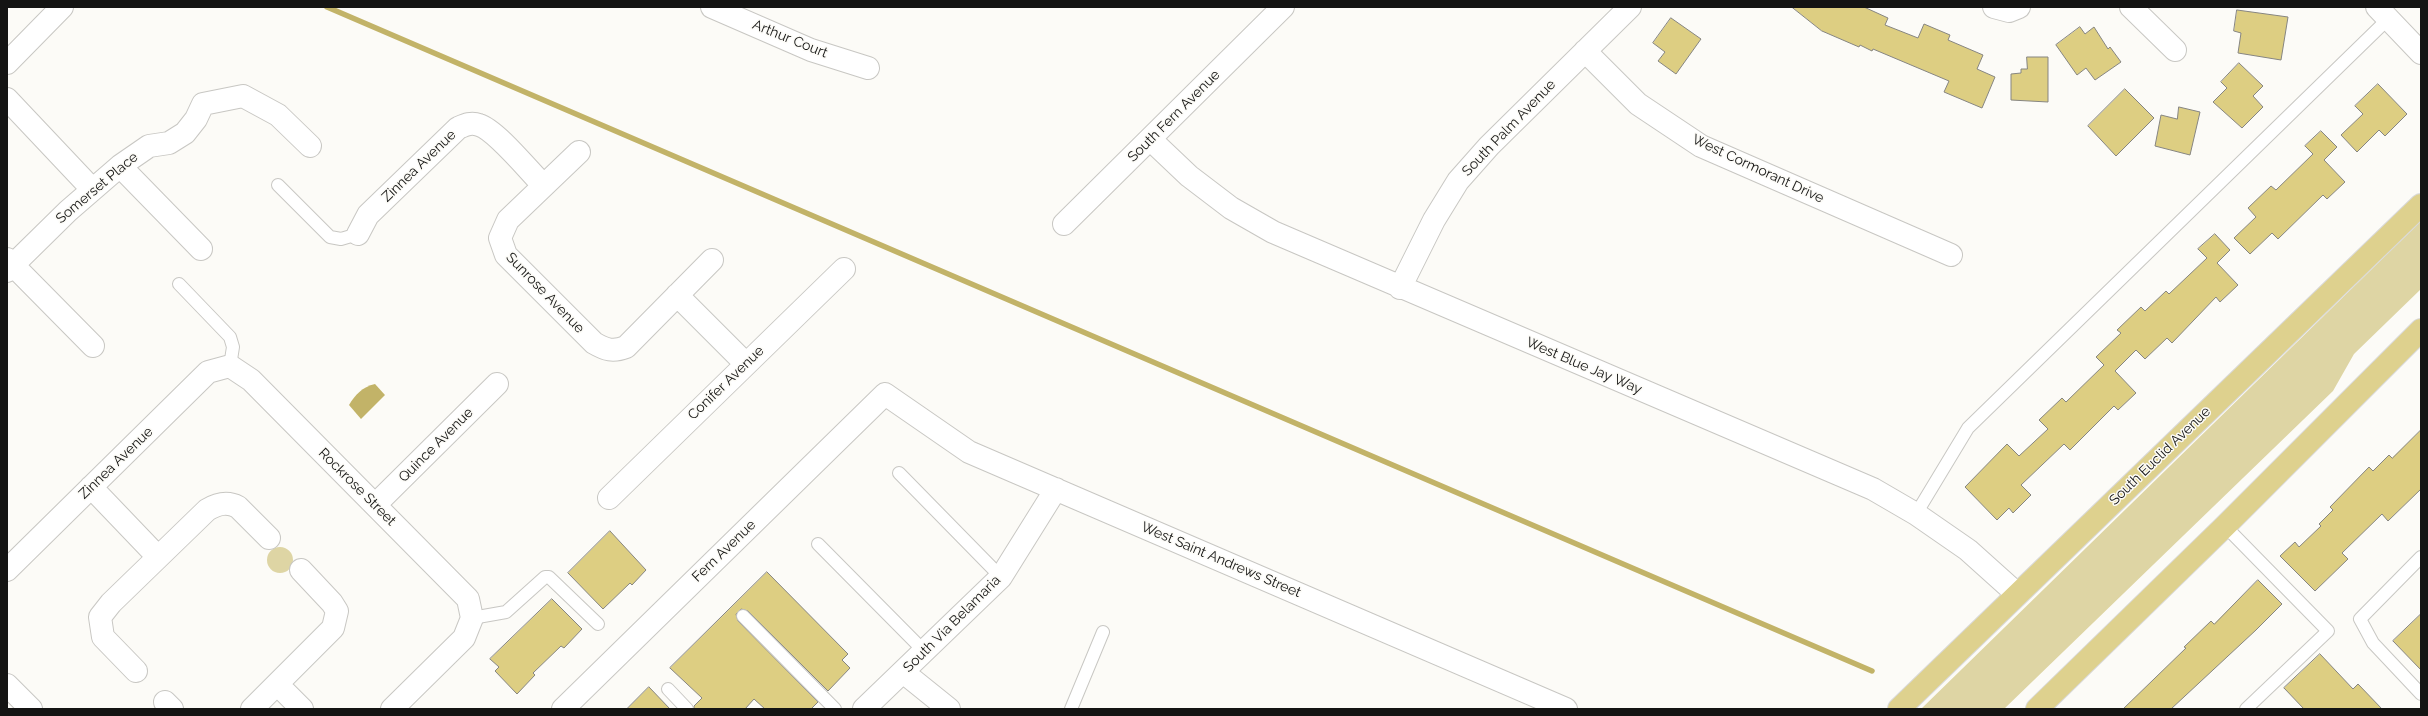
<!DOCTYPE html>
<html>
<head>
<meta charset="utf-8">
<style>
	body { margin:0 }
	#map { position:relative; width:2428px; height:716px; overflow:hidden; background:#fcfbf7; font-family:Raleway,sans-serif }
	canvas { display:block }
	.frame { position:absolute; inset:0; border:8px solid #141413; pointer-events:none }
</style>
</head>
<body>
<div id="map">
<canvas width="2428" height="716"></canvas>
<div class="frame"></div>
</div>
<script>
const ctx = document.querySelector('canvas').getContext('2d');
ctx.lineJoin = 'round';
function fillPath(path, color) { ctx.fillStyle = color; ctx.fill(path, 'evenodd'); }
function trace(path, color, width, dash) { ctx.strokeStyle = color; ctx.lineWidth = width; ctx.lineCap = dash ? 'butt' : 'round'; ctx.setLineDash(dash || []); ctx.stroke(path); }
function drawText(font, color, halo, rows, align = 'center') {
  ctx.font = font + ' Raleway,sans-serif'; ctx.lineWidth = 3; ctx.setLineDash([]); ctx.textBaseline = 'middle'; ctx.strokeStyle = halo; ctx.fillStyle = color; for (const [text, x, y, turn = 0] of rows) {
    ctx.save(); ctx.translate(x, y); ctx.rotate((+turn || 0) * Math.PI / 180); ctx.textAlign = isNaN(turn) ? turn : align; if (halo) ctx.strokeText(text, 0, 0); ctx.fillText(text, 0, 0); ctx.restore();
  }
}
fillPath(new Path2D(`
	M 2421,221 L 2421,289 L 2354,354 L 2333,391 L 2004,709 L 1921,709 Z
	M267 560a13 13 0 1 1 26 0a13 13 0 1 1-26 0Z`), '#ded5a4');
fillPath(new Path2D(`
	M 375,384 L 385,395 L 361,419 L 349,405 C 355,395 362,387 375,384 Z`), '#c2b368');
trace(new Path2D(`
	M 327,7 L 1872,671`), '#c2b368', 5.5);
const building = new Path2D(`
	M 1792,7 L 1864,7 L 1888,18 L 1885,25 L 1918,38 L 1924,24 L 1950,35 L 1948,40 L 1983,55 L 1977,69 L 1995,77 L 1982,108 L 1944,92 L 1949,81 L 1873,49 L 1872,51 L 1860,45 L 1859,47 L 1822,31 Z
	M 2237,10 L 2288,17 L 2281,60 L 2238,53 L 2241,33 L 2234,31 Z
	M 1671,18 L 1701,39 L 1676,74 L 1658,61 L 1665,52 L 1653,43 Z
	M 2080,27 L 2085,34 L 2094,27 L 2108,49 L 2110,47 L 2121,62 L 2095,80 L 2086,68 L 2077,75 L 2056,45 Z
	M 2027,57 L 2048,57 L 2048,102 L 2011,100 L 2011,74 L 2021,73 L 2021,69 L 2027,69 Z
	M 2239,63 L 2263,86 L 2253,96 L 2263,107 L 2242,128 L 2213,102 L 2227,88 L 2221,82 Z
	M 2378,84 L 2407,114 L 2385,136 L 2379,130 L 2357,152 L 2341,135 L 2363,114 L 2355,106 Z
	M 2125,89 L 2154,118 L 2116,156 L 2088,126 Z
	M 2179,107 L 2200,112 L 2190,155 L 2155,146 L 2161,115 L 2177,119 Z
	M 2321,131 L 2337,147 L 2324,160 L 2345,182 L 2327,199 L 2323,195 L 2278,239 L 2272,233 L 2250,254 L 2234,238 L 2256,217 L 2248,208 L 2271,186 L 2276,190 L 2313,154 L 2305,146 Z
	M 2215,234 L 2230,250 L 2217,263 L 2238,285 L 2220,302 L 2216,297 L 2172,343 L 2167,338 L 2145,359 L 2136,350 L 2115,371 L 2136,393 L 2118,410 L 2114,406 L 2070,450 L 2064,444 L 2021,485 L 2031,495 L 2013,513 L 2009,508 L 1997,520 L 1965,487 L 2007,444 L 2019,456 L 2048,429 L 2039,420 L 2062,398 L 2066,402 L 2104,365 L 2096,357 L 2121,333 L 2117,330 L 2141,307 L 2145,311 L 2166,291 L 2169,294 L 2207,258 L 2198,249 Z
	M 2421,430 L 2421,489 L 2388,521 L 2382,514 L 2342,553 L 2348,559 L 2315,591 L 2280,556 L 2295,542 L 2299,547 L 2321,526 L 2319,524 L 2333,510 L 2330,507 L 2369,467 L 2373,471 L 2389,455 L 2392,458 Z
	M 610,531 L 646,570 L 632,585 L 630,583 L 603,609 L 568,573 Z
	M 767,572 L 848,654 L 842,660 L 850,668 L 828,691 L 748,611 L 741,609 L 736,614 L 738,621 L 818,702 L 811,709 L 765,709 L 754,699 L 745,709 L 694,709 L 694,706 L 702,698 L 670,668 Z
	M 2258,580 L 2282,604 L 2256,630 L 2171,709 L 2123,709 L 2186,648 L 2184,647 L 2211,621 L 2214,624 Z
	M 552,599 L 582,629 L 564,648 L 561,646 L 533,673 L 535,675 L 517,694 L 495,671 L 499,667 L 490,659 Z
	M 2421,614 L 2421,670 L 2393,641 Z
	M 2320,654 L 2353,689 L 2358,684 L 2382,709 L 2304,709 L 2284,688 Z
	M 649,687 L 670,709 L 627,709 Z`);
fillPath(building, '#ddce82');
trace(building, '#868581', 1);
const service = new Path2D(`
	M 278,185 L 330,237 L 341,239 L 358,234
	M 179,284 L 230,337 L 233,347 L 230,366
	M 899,473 L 1001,577
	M 1916,514 L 1968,428 L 2388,19
	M 2225,526 L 2328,631 L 2246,709
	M 818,544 L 924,651
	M 2421,557 L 2360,619 L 2373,643 L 2421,694
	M 743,616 L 835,709
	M 472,618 L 506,612 L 545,577 L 549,577 L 598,624
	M 668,689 L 687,709
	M 1071,709 L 1103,632`);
const minor = new Path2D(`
	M 712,7 L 811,50 L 868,68
	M 1994,7 L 2009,11 L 2019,7
	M 2131,7 L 2175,50
	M 1585,51 L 1638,104 L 1701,146 L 1951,255
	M 7,63 L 62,7
	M 7,99 L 92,189
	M 1150,139 L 1189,176 L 1231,208 L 1273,232 L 1873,489 L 1916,514 L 1968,550 L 2017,594
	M 579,152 L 508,220 L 500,238 L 506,255 L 594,343 C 606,350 613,352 626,347 L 712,260
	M 120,166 L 201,249
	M 1064,224 L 1283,7
	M 358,234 L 368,215 L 458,128 C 465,125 471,122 479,125 C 496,130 529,171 543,185
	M 7,259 L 93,346
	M 7,271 L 68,211 L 120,166 L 149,146 L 169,143 L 185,133 L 196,119 L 203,104 L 243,96 L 278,115 L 310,146
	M 1400,288 L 1434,220 L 1458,181 L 1489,146 L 1630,7
	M 677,295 L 746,364
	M 91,487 L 158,557
	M 609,498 L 844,269
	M 375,505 L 497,384
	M 7,570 L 208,372 L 230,366 L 251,380 L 468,599 L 472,618 L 464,638 L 392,709
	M 136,671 L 103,637 L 100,617 L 111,603 L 207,510 C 217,504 227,501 238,507 L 269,538
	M 903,672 L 949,709
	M 277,684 L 302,709
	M 7,685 L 31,709
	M 165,702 L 172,709
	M 252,709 L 333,628 L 337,611 L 332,603 L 301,570
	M 563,709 L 885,394 L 969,452 L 1566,709
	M 864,709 L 1001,577 L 1056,489`);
const tertiary = new Path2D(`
	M 2377,7 L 2421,53`);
const primary = new Path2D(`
	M 1899,709 L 2421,205
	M 2037,709 L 2225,526 L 2421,330`);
trace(service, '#c8c7c3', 14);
trace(minor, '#c8c7c3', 24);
trace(tertiary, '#c8c7c3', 24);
trace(primary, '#d9d9d9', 24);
trace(service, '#fff', 12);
trace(minor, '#fff', 22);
trace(tertiary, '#fff', 22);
trace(primary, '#ded18e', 22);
drawText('14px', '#141413', '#fcfbf7', [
	["Arthur Court",790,39,22],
	["South Fern Avenue",1174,116,-45],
	["South Palm Avenue",1509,128,-46],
	["Zinnea Avenue",419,166,-44],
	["West Cormorant Drive",1758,169,25],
	["Somerset Place",97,188,-40],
	["Sunrose Avenue",545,293,46],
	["West Blue Jay Way",1584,366,23],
	["Conifer Avenue",726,383,-44],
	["Quince Avenue",436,445,-45],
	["South Euclid Avenue",2160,456,-44],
	["Zinnea Avenue",116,463,-44],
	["Rockrose Street",357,487,45],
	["Fern Avenue",724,551,-44],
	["West Saint Andrews Street",1221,560,23],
	["South Via Belamaria",952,624,-45]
]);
</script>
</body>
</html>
